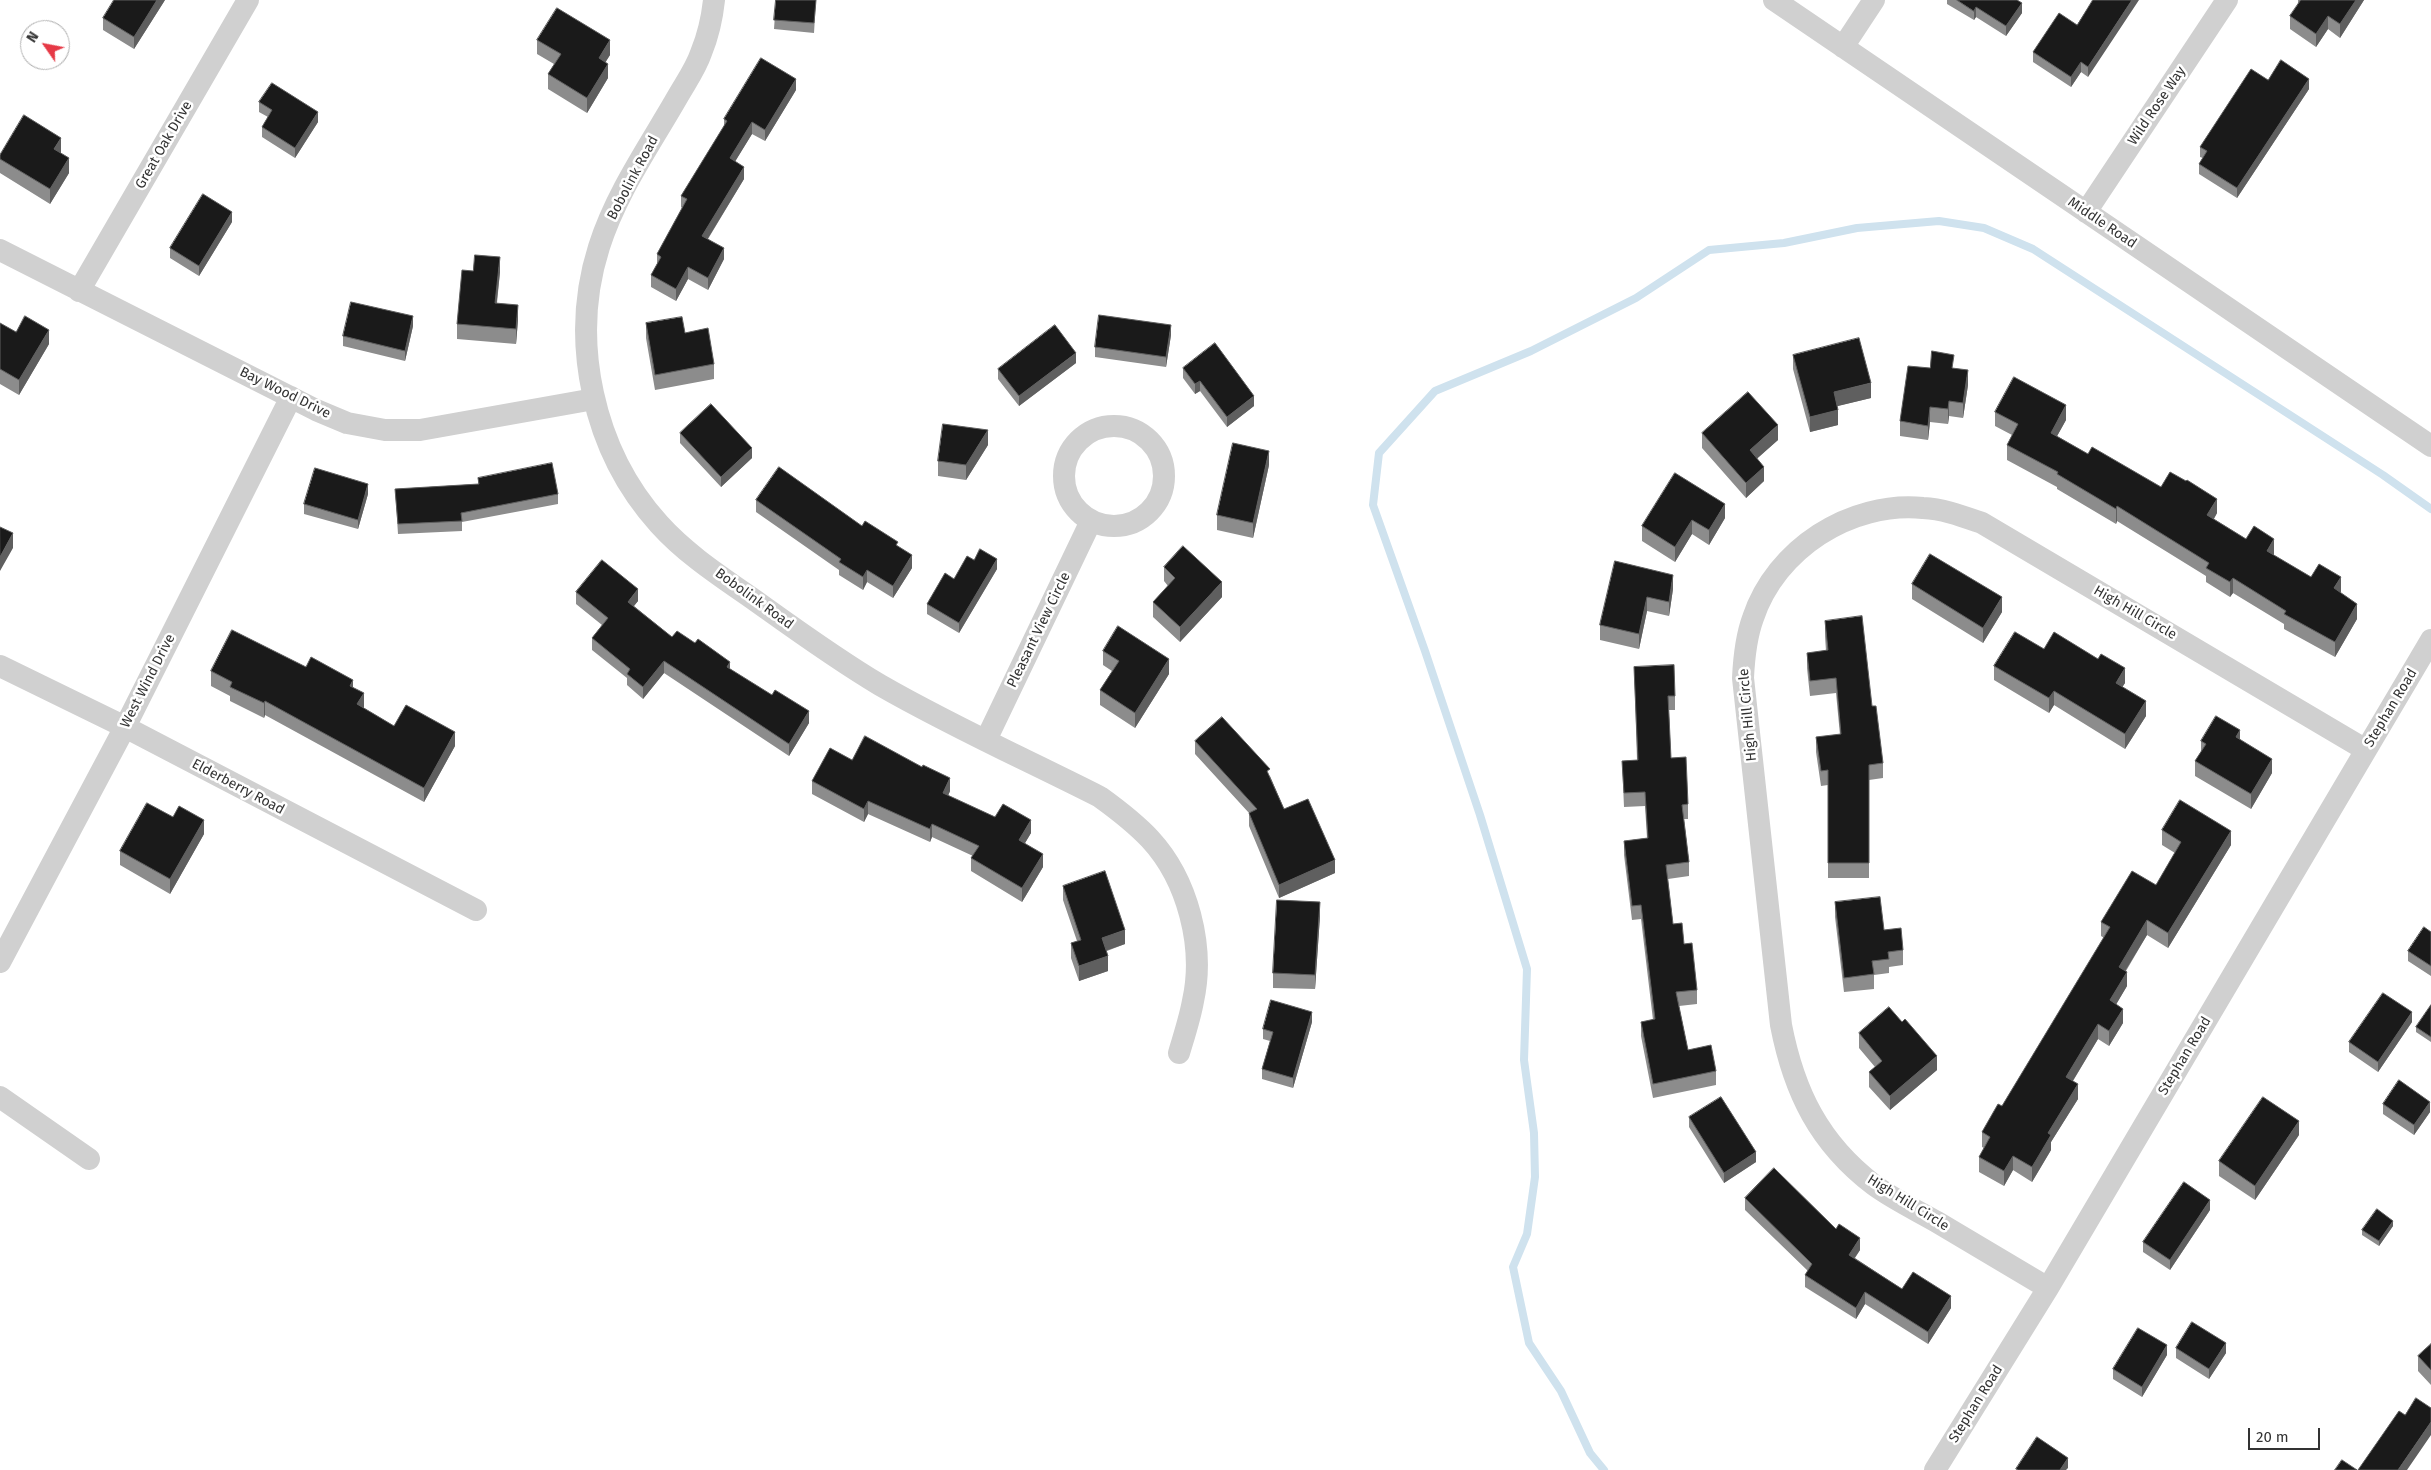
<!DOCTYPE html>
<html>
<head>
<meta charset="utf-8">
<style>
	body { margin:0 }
	#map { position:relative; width:2431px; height:1470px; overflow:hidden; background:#fff; font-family:"Fira Sans",sans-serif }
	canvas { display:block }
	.north { position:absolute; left:20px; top:20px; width:50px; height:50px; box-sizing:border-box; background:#fff; border:1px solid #adadad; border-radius:50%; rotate:303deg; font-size:14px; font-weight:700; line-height:20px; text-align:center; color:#333 }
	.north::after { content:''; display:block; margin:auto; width:18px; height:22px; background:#e63946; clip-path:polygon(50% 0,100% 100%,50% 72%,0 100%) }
	.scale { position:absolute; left:2248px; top:1428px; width:72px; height:22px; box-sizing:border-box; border:2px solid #333; border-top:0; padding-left:6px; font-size:15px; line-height:18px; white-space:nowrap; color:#333; -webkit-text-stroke:4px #fff; paint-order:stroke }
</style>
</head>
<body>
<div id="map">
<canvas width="2431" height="1470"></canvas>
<div class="north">N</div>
<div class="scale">20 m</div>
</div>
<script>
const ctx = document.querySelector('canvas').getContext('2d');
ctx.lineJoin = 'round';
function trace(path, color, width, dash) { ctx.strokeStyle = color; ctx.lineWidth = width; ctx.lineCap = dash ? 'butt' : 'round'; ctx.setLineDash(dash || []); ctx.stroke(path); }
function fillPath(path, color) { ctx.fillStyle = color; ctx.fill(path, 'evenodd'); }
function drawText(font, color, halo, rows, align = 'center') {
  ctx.font = font + ' "Fira Sans",sans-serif'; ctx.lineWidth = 5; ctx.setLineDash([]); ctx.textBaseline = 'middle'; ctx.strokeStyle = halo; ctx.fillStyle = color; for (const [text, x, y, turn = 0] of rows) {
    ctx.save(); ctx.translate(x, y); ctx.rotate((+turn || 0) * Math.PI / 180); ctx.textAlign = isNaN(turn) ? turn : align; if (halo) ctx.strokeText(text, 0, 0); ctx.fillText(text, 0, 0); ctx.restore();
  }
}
trace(new Path2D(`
	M 1604,1470 L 1590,1453 L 1561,1391 L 1529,1343 L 1513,1267 L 1527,1234 L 1535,1177 L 1534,1133 L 1524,1060 L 1527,969 L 1480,815 L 1425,651 L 1373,505 L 1379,453 L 1435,391 L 1531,351 L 1636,298 L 1709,250 L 1784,243 L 1857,228 L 1939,221 L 1984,228 L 2033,249 L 2383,475 L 2431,509`), '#cfe2ee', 8);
trace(new Path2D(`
	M 714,0 C 712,19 708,36 701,53 C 696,68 686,82 678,96 C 650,145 616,193 599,247 C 569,341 593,451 659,524 C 686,554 720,576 753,599 C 795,629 836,659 880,685 C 951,726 1027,760 1100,797 C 1118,810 1135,823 1150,839 C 1188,880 1205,947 1193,1001 C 1190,1018 1184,1036 1179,1053
	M 1774,0 L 2431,446
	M 1843,47 L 1874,0
	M 2086,212 L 2227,0
	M 0,250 L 316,410 L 347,423 L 385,430 L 420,430 L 594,399
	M 79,291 L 248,0
	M1064 476a50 50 0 1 1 100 0a50 50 0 1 1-100 0Z
	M 0,666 L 125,727 L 476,910
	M 986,740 L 1091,521
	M 0,962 L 125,727 L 291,397
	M 0,1097 L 89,1159
	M 2048,1288 C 2011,1266 1974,1244 1937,1222 C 1916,1210 1893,1199 1874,1185 C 1819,1143 1794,1092 1781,1025 L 1743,678 C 1744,657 1746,637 1753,618 C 1776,549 1850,501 1923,508 C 1944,509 1962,516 1982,523 L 2366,750
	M 1935,1470 L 2048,1288 L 2431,640`), '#d0d0d0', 22);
fillPath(new Path2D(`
	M 165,0 L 134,49 L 103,30 L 103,18 Z
	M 776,0 L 816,0 L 814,33 L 774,29 Z
	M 1947,0 L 2017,0 L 2022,13 L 2006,36 L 1976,17 L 1974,20 L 1947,4 Z
	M 2093,0 L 2088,77 L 2081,72 L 2071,87 L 2033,62 L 2033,52 L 2077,25 Z
	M 2298,0 L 2364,0 L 2340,38 L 2328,29 L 2316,47 L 2290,29 L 2290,16 L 2298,4 Z
	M 537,40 L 610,55 L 605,62 L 608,78 L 587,113 L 548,89 L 548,74 L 554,64 L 537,54 Z
	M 2268,80 L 2309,89 L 2237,198 L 2199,174 L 2199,164 L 2203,158 L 2200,157 L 2200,147 Z
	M 796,90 L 765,141 L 752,134 L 735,161 L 744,179 L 708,239 L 724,259 L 708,290 L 688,279 L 676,301 L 651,287 L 651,275 L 657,264 L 657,254 L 682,208 L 681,207 L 681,196 L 724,126 L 724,119 Z
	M 259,102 L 318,122 L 295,158 L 262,137 L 262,127 L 268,117 L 259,112 Z
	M 61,153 L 69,173 L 50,204 L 0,173 L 0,155 Z
	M 232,222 L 199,276 L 170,258 L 170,248 Z
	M 473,271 L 500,272 L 497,303 L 518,320 L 516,344 L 457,339 L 457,324 Z
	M 646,323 L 685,333 L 714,364 L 714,379 L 655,390 L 646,338 Z
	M 0,324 L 16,332 L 49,344 L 19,395 L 0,384 Z
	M 413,326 L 405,361 L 343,346 L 343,336 Z
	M 1171,335 L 1166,367 L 1095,357 L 1095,347 Z
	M 1793,355 L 1871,398 L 1837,406 L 1838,425 L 1810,432 L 1793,369 Z
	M 1076,363 L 1019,406 L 998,379 L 998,369 Z
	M 1183,368 L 1254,406 L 1227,427 L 1200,391 L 1195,394 L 1183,378 Z
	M 1930,368 L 1954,368 L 1968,385 L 1963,418 L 1949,416 L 1948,424 L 1930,422 L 1928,440 L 1900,436 L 1900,421 Z
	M 1995,412 L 2066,420 L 2057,436 L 2088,454 L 2217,513 L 2214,519 L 2246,539 L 2274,554 L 2273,555 L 2311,577 L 2341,592 L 2340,592 L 2357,619 L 2335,657 L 2284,629 L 2284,624 L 2233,593 L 2230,597 L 2206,582 L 2206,576 L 2117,521 L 2116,524 L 2057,489 L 2057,487 L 2007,460 L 2007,445 L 2012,435 L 1995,426 Z
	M 680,433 L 752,458 L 721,487 L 680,443 Z
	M 1702,433 L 1778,440 L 1757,458 L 1764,481 L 1746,498 L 1702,448 Z
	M 988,445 L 966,480 L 938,476 L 938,461 Z
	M 1269,465 L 1253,538 L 1217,530 L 1217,515 Z
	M 1675,473 L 1725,518 L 1709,545 L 1692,534 L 1675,562 L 1642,541 L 1642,526 Z
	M 478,478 L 558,494 L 558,504 L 462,522 L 462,531 L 398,534 L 395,489 L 478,484 Z
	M 368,494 L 358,529 L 304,514 L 304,504 Z
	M 756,500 L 898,546 L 912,568 L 893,598 L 867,582 L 863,590 L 839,575 L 839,570 L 756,512 Z
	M 974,560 L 997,569 L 959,633 L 927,614 L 927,604 Z
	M 1615,561 L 1673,589 L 1669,616 L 1647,611 L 1639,649 L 1600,640 L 1600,625 Z
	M 1164,567 L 1222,597 L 1180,642 L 1153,617 L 1153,602 L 1168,586 L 1164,581 Z
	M 1912,584 L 2002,612 L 1983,643 L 1912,599 Z
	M 576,592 L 638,601 L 634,606 L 672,637 L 730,669 L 809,723 L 789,756 L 664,673 L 643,699 L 627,685 L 627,678 L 592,650 L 592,638 L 602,625 L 576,604 Z
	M 1825,621 L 1872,706 L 1883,763 L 1883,778 L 1869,780 L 1869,878 L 1828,878 L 1828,785 L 1821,786 L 1816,752 L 1816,737 L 1840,735 L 1836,693 L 1810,696 L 1807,668 L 1807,653 L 1826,651 L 1825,636 Z
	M 2044,649 L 2125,683 L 2122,687 L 2146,716 L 2125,749 L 2054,705 L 2049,713 L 1994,680 L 1994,666 Z
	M 1103,651 L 1169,674 L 1135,728 L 1100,705 L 1100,690 L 1112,671 L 1103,665 Z
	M 306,667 L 353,687 L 364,708 L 394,726 L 455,746 L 424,802 L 265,715 L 264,718 L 230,701 L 230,696 L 211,686 L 211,671 Z
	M 1634,667 L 1675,696 L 1675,710 L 1669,710 L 1671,758 L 1688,804 L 1688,819 L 1684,819 L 1689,862 L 1689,876 L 1668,879 L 1673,924 L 1684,944 L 1697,990 L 1697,1004 L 1679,1006 L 1688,1050 L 1716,1071 L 1716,1085 L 1653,1098 L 1641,1036 L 1641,1022 L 1653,1020 L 1641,919 L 1632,920 L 1624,855 L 1624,841 L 1647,838 L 1645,806 L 1624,807 L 1622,761 L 1637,760 Z
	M 2240,740 L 2272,773 L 2251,809 L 2195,776 L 2195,761 L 2201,752 L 2201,741 Z
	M 1195,741 L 1270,776 L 1284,809 L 1335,873 L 1279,898 L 1249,826 L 1249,813 L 1195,754 Z
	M 852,760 L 950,791 L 948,796 L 1031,833 L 1025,843 L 1043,867 L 1022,902 L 971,871 L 971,858 L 973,856 L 932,837 L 930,842 L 868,814 L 864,822 L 812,794 L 812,781 Z
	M 173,817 L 204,834 L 170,894 L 120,865 L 120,851 Z
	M 2162,830 L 2231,845 L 2168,948 L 2147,935 L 2126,971 L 2127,986 L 2116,1004 L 2123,1023 L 2109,1046 L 2098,1039 L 2073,1081 L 2078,1099 L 2051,1142 L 2051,1150 L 2032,1182 L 2013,1170 L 2004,1186 L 1979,1172 L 1979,1157 L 1984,1148 L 1982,1147 L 1982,1132 L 2002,1106 L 2104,938 L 2101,936 L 2101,922 L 2156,885 L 2175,853 L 2162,845 Z
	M 1063,886 L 1125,944 L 1107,951 L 1108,971 L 1079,981 L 1071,958 L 1071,943 L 1077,941 L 1063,900 Z
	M 1835,902 L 1884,930 L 1903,950 L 1903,965 L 1889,967 L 1889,973 L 1874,975 L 1874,989 L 1844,992 L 1835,917 Z
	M 1320,916 L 1315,989 L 1273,988 L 1273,973 Z
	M 2431,932 L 2431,976 L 2408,961 L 2408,951 Z
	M 2431,1005 L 2431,1042 L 2416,1032 L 2416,1027 Z
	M 1312,1022 L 1293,1088 L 1262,1079 L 1262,1069 L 1270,1041 L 1263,1039 L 1263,1029 Z
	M 1902,1022 L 1937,1070 L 1890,1110 L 1869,1087 L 1869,1072 L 1875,1067 L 1859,1048 L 1859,1033 Z
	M 2412,1022 L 2378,1072 L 2349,1052 L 2349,1042 Z
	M 2383,1104 L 2430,1112 L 2414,1135 L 2383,1114 Z
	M 1689,1117 L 1756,1162 L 1724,1183 L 1689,1127 Z
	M 2299,1135 L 2255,1200 L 2219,1176 L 2219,1161 Z
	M 1745,1198 L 1836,1229 L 1860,1250 L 1855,1258 L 1902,1289 L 1951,1308 L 1928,1344 L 1865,1304 L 1856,1319 L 1805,1287 L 1805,1275 L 1808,1271 L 1745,1210 Z
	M 2210,1210 L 2170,1270 L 2143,1252 L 2143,1242 Z
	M 2393,1226 L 2379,1246 L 2362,1235 L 2362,1230 Z
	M 2431,1344 L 2431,1385 L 2418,1371 L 2418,1356 Z
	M 2176,1348 L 2226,1353 L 2209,1379 L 2176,1358 Z
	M 2167,1355 L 2142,1397 L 2113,1379 L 2113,1369 Z`), '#8c8c8c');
fillPath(new Path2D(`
	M 157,0 L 165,0 L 134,49 L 134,37 Z
	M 2132,0 L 2139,0 L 2088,77 L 2088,67 Z
	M 2356,0 L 2364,0 L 2340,38 L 2340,24 Z
	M 2022,3 L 2022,13 L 2006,36 L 2006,26 Z
	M 1976,7 L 1976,17 L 1974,20 L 1974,11 Z
	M 2328,16 L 2328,29 L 2316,47 L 2316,34 Z
	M 610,40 L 610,55 L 599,73 L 599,58 Z
	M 2081,62 L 2081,72 L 2071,87 L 2071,77 Z
	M 608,64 L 608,78 L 587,113 L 587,98 Z
	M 796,79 L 796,90 L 765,141 L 765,130 Z
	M 2309,79 L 2309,89 L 2237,198 L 2237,188 Z
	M 318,112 L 318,122 L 295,158 L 295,148 Z
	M 752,122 L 752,134 L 730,170 L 730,158 Z
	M 61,138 L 61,153 L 54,164 L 54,149 Z
	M 69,158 L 69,173 L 50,204 L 50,189 Z
	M 744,167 L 744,179 L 702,248 L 702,236 Z
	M 232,212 L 232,222 L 199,276 L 199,266 Z
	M 724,248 L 724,259 L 708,290 L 708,278 Z
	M 500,257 L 500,272 L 495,317 L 495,303 Z
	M 688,267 L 688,279 L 676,301 L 676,289 Z
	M 518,305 L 518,320 L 516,344 L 516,329 Z
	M 413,316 L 413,326 L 405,361 L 405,351 Z
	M 1171,325 L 1171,335 L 1166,367 L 1166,357 Z
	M 49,330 L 49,344 L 19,395 L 19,380 Z
	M 1076,353 L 1076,363 L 1019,406 L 1019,396 Z
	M 1968,370 L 1968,385 L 1963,418 L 1963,403 Z
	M 1200,381 L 1200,391 L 1195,394 L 1195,384 Z
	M 1871,383 L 1871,398 L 1834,407 L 1834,392 Z
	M 1254,396 L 1254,406 L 1227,427 L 1227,417 Z
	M 1949,401 L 1949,416 L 1948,424 L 1948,409 Z
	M 2066,405 L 2066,420 L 2051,447 L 2051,433 Z
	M 1930,407 L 1930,422 L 1928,440 L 1928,426 Z
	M 1838,410 L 1838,425 L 1810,432 L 1810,417 Z
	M 1778,425 L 1778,440 L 1750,465 L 1750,450 Z
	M 988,430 L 988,445 L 966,480 L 966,465 Z
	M 752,448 L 752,458 L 721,487 L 721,477 Z
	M 1269,451 L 1269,465 L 1253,538 L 1253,523 Z
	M 1764,467 L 1764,481 L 1746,498 L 1746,483 Z
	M 368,484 L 368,494 L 358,529 L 358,520 Z
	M 2217,499 L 2217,513 L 2207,530 L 2207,515 Z
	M 1725,504 L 1725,518 L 1709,545 L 1709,530 Z
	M 2117,506 L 2117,521 L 2116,524 L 2116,509 Z
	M 1692,520 L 1692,534 L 1675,562 L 1675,547 Z
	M 13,533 L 13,548 L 0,571 L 0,557 Z
	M 2274,539 L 2274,554 L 2267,566 L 2267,551 Z
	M 912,555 L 912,568 L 893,598 L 893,586 Z
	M 997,559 L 997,569 L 959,633 L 959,623 Z
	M 867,570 L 867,582 L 863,590 L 863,577 Z
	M 1673,575 L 1673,589 L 1669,616 L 1669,602 Z
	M 2341,577 L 2341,592 L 2334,603 L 2334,588 Z
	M 2233,578 L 2233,593 L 2230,597 L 2230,582 Z
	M 1222,582 L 1222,597 L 1180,642 L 1180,627 Z
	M 638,589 L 638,601 L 628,613 L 628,602 Z
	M 1647,597 L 1647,611 L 1639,649 L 1639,634 Z
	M 2002,597 L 2002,612 L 1983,643 L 1983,628 Z
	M 2357,604 L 2357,619 L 2335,657 L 2335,642 Z
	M 1169,659 L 1169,674 L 1135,728 L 1135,713 Z
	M 664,661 L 664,673 L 643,699 L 643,687 Z
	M 730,662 L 730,673 L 727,667 Z
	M 2125,668 L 2125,683 L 2116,697 L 2116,683 Z
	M 353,680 L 353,695 L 350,686 Z
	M 2054,691 L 2054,705 L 2049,713 L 2049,698 Z
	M 364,693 L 364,708 L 357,704 Z
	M 265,701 L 265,715 L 264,718 L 264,703 Z
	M 2146,701 L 2146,716 L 2125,749 L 2125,734 Z
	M 809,711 L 809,723 L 789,756 L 789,744 Z
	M 2240,730 L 2240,745 L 2236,737 Z
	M 455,732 L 455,746 L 424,802 L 424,788 Z
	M 2272,759 L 2272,773 L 2251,809 L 2251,794 Z
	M 950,778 L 950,791 L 943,807 L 943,793 Z
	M 868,801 L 868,814 L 864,822 L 864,809 Z
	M 204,820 L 204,834 L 170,894 L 170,879 Z
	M 1031,820 L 1031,833 L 1019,853 L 1019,840 Z
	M 932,824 L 932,837 L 930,842 L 930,829 Z
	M 2231,831 L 2231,845 L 2168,948 L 2168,933 Z
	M 1043,854 L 1043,867 L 1022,902 L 1022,888 Z
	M 1335,860 L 1335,873 L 1279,898 L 1279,885 Z
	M 1320,902 L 1320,916 L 1315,989 L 1315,975 Z
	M 2147,920 L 2147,935 L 2119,981 L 2119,967 Z
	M 1125,930 L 1125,944 L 1102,952 L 1102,938 Z
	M 1108,956 L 1108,971 L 1079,981 L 1079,966 Z
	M 2127,972 L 2127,986 L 2110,1015 L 2110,1000 Z
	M 2123,1009 L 2123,1023 L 2109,1046 L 2109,1031 Z
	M 1312,1012 L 1312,1022 L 1293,1088 L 1293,1078 Z
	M 2412,1012 L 2412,1022 L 2378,1072 L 2378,1062 Z
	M 2098,1024 L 2098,1039 L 2066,1092 L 2066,1077 Z
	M 1937,1056 L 1937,1070 L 1890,1110 L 1890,1096 Z
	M 2078,1084 L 2078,1099 L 2051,1142 L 2051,1150 L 2032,1182 L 2032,1167 L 2048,1133 Z
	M 2430,1102 L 2430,1112 L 2414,1135 L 2414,1125 Z
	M 2299,1121 L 2299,1135 L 2255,1200 L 2255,1186 Z
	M 1756,1152 L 1756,1162 L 1724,1183 L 1724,1173 Z
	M 2013,1156 L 2013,1170 L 2004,1186 L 2004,1171 Z
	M 2210,1200 L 2210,1210 L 2170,1270 L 2170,1260 Z
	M 2393,1221 L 2393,1226 L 2379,1246 L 2379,1241 Z
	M 1860,1238 L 1860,1250 L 1849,1266 L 1849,1255 Z
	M 1865,1292 L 1865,1304 L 1856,1319 L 1856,1308 Z
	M 1951,1296 L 1951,1308 L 1928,1344 L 1928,1332 Z
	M 2226,1343 L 2226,1353 L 2209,1379 L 2209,1369 Z
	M 2167,1345 L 2167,1355 L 2142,1397 L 2142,1387 Z
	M 2431,1422 L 2431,1435 L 2407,1470 L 2398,1470 Z
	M 2068,1458 L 2068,1468 L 2066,1470 L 2060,1470 Z`), '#5f5f5f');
const building = new Path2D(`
	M 114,0 L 157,0 L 134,37 L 103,18 Z
	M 776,0 L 816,0 L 814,23 L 774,20 Z
	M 1957,0 L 2017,0 L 2022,3 L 2006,26 L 1976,7 L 1974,11 Z
	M 2093,0 L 2132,0 L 2088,67 L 2081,62 L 2071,77 L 2033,52 L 2059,13 L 2077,25 Z
	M 2301,0 L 2356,0 L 2340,24 L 2328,16 L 2316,34 L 2290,16 Z
	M 557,8 L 610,40 L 599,58 L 608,64 L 587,98 L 548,74 L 561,54 L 537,40 Z
	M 761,58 L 796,79 L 765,130 L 752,122 L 730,158 L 744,167 L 702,236 L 724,248 L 708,278 L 688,267 L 676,289 L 651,275 L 661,257 L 657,254 L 687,199 L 681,196 L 727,121 L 724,119 Z
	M 2281,60 L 2309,79 L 2237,188 L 2199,164 L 2207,151 L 2200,147 L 2251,69 L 2268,80 Z
	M 272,83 L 318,112 L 295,148 L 262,127 L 272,110 L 259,102 Z
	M 24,115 L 61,138 L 54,149 L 69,158 L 50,189 L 0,159 L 0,155 Z
	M 203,194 L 232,212 L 199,266 L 170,248 Z
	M 475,255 L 500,257 L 495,303 L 518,305 L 516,329 L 457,324 L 462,270 L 473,271 Z
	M 351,302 L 413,316 L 405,351 L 343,336 Z
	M 1099,315 L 1171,325 L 1166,357 L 1095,347 Z
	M 25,316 L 49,330 L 19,380 L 0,369 L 0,323 L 16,332 Z
	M 682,317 L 685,333 L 708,328 L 714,364 L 655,375 L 646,323 Z
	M 1055,325 L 1076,353 L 1019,396 L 998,369 Z
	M 1859,338 L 1871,383 L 1834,392 L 1838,410 L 1810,417 L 1793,355 Z
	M 1215,343 L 1254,396 L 1227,417 L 1200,381 L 1195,384 L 1183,368 Z
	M 1932,351 L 1954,355 L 1952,368 L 1968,370 L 1963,403 L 1949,401 L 1948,409 L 1930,407 L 1928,426 L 1900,421 L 1908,366 L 1930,368 Z
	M 2014,377 L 2066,405 L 2051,433 L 2088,454 L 2092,447 L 2161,487 L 2170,472 L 2186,481 L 2187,480 L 2217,499 L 2207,515 L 2246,539 L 2254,526 L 2274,539 L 2267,551 L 2311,577 L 2319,564 L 2341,577 L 2334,588 L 2357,604 L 2335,642 L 2284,614 L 2286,611 L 2233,578 L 2230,582 L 2206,568 L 2209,563 L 2117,506 L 2116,509 L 2057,474 L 2058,472 L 2007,445 L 2018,424 L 1995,412 Z
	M 1748,392 L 1778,425 L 1750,450 L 1764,467 L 1746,483 L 1702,433 Z
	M 711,404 L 752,448 L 721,477 L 680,433 Z
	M 943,424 L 988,430 L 966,465 L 938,461 Z
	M 1233,443 L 1269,451 L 1253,523 L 1217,515 Z
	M 552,463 L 558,494 L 461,513 L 462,521 L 398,524 L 395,489 L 479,484 L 478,478 Z
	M 779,467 L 862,526 L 865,521 L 898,542 L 896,545 L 912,555 L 893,586 L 867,570 L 863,577 L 839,562 L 841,559 L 756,500 Z
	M 315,468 L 368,484 L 358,520 L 304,504 Z
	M 1675,473 L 1725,504 L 1709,530 L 1692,520 L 1675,547 L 1642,526 Z
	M 0,527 L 13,533 L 0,557 Z
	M 1183,546 L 1222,582 L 1180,627 L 1153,602 L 1175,578 L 1164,567 Z
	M 980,549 L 997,559 L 959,623 L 927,604 L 945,573 L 954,579 L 967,556 L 974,560 Z
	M 1930,554 L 2002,597 L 1983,628 L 1912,584 Z
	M 602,560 L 638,589 L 628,602 L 672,637 L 677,631 L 695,643 L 698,639 L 730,662 L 727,667 L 772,695 L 775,690 L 809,711 L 789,744 L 664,661 L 643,687 L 627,674 L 630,669 L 592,638 L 608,618 L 576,592 Z
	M 1615,561 L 1673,575 L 1669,602 L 1647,597 L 1639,634 L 1600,625 Z
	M 1862,616 L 1872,706 L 1876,706 L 1883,763 L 1869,765 L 1869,863 L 1828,863 L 1828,770 L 1821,771 L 1816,737 L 1841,734 L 1836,678 L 1810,681 L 1807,653 L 1828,650 L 1825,621 Z
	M 1118,626 L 1169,659 L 1135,713 L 1100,690 L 1119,661 L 1103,651 Z
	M 232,630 L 306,667 L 311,657 L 353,680 L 350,686 L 364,693 L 357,704 L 394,726 L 406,705 L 455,732 L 424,788 L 265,701 L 264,703 L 230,687 L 232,682 L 211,671 Z
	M 2015,632 L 2044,649 L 2054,632 L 2098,659 L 2101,654 L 2125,668 L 2116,683 L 2146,701 L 2125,734 L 2054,691 L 2049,698 L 1994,666 Z
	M 1674,665 L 1675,696 L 1668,696 L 1671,758 L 1686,757 L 1688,804 L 1682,805 L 1689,862 L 1666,865 L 1673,924 L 1682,923 L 1684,944 L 1692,943 L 1697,990 L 1676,992 L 1688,1050 L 1711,1045 L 1716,1071 L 1653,1084 L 1641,1022 L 1655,1019 L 1641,905 L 1632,906 L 1624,841 L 1648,838 L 1645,792 L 1624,793 L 1622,761 L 1638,760 L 1634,667 Z
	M 2216,716 L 2240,730 L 2236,737 L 2272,759 L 2251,794 L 2195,761 L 2206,744 L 2201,741 Z
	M 1222,717 L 1270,769 L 1267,771 L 1284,809 L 1308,799 L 1335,860 L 1279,885 L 1249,813 L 1257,809 L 1195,741 Z
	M 865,736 L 922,767 L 923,765 L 950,778 L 943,793 L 995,817 L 1003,804 L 1031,820 L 1019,840 L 1043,854 L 1022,888 L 971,858 L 979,846 L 932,824 L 930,829 L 868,801 L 864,809 L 812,781 L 830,748 L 852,760 Z
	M 2180,800 L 2231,831 L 2168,933 L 2147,920 L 2119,967 L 2127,972 L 2110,1000 L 2123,1009 L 2109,1031 L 2098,1024 L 2066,1077 L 2078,1084 L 2048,1133 L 2051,1135 L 2032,1167 L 2013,1156 L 2004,1171 L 1979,1157 L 1990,1137 L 1982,1132 L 1998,1104 L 2002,1106 L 2110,927 L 2101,922 L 2132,871 L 2156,885 L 2181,842 L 2162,830 Z
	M 147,803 L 173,817 L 179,806 L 204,820 L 170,879 L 120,851 Z
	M 1105,871 L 1125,930 L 1102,938 L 1108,956 L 1079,966 L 1071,943 L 1081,940 L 1063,886 Z
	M 1880,897 L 1884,930 L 1901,928 L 1903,950 L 1888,952 L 1889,959 L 1872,961 L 1874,974 L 1844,978 L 1835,902 Z
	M 1277,900 L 1320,902 L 1315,975 L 1273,973 Z
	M 2424,927 L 2431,932 L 2431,966 L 2408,951 Z
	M 2383,993 L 2412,1012 L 2378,1062 L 2349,1042 Z
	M 1271,1000 L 1312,1012 L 1293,1078 L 1262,1069 L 1273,1032 L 1263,1029 Z
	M 2431,1005 L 2431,1037 L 2416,1027 Z
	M 1889,1007 L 1902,1022 L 1905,1019 L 1937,1056 L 1890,1096 L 1869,1072 L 1882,1061 L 1859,1033 Z
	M 2399,1080 L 2430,1102 L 2414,1125 L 2383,1104 Z
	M 1721,1097 L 1756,1152 L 1724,1173 L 1689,1117 Z
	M 2263,1097 L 2299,1121 L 2255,1186 L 2219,1161 Z
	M 1774,1168 L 1836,1229 L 1839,1224 L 1860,1238 L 1849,1255 L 1902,1289 L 1913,1272 L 1951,1296 L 1928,1332 L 1865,1292 L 1856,1308 L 1805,1275 L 1812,1264 L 1745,1198 Z
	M 2184,1182 L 2210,1200 L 2170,1260 L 2143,1242 Z
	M 2377,1209 L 2393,1221 L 2379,1241 L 2362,1230 Z
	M 2192,1322 L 2226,1343 L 2209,1369 L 2176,1348 Z
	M 2138,1328 L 2167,1345 L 2142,1387 L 2113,1369 Z
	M 2431,1344 L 2431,1370 L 2418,1356 Z
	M 2416,1398 L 2431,1408 L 2431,1422 L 2398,1470 L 2358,1470 L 2399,1411 L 2405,1415 Z
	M 2037,1437 L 2068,1458 L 2060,1470 L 2018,1470 L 2016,1469 Z
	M 2342,1460 L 2357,1470 L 2335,1470 Z`);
fillPath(building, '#1a1a1a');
trace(building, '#5f5f5f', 1);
drawText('14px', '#333', '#fff', [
	["Wild Rose Way",2157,106,-56],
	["Great Oak Drive",164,145,-60],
	["Bobolink Road",633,178,-62],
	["Middle Road",2102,223,34],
	["Bay Wood Drive",285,393,26],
	["Bobolink Road",754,599,36],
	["High Hill Circle",2135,613,30],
	["Pleasant View Circle",1039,630,-64],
	["West Wind Drive",148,681,-63],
	["Stephan Road",2391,708,-59],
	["High Hill Circle",1748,715,-95],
	["Elderberry Road",238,787,28],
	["Stephan Road",2185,1056,-59],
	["High Hill Circle",1908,1203,32],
	["Stephan Road",1976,1404,-58]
]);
</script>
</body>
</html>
